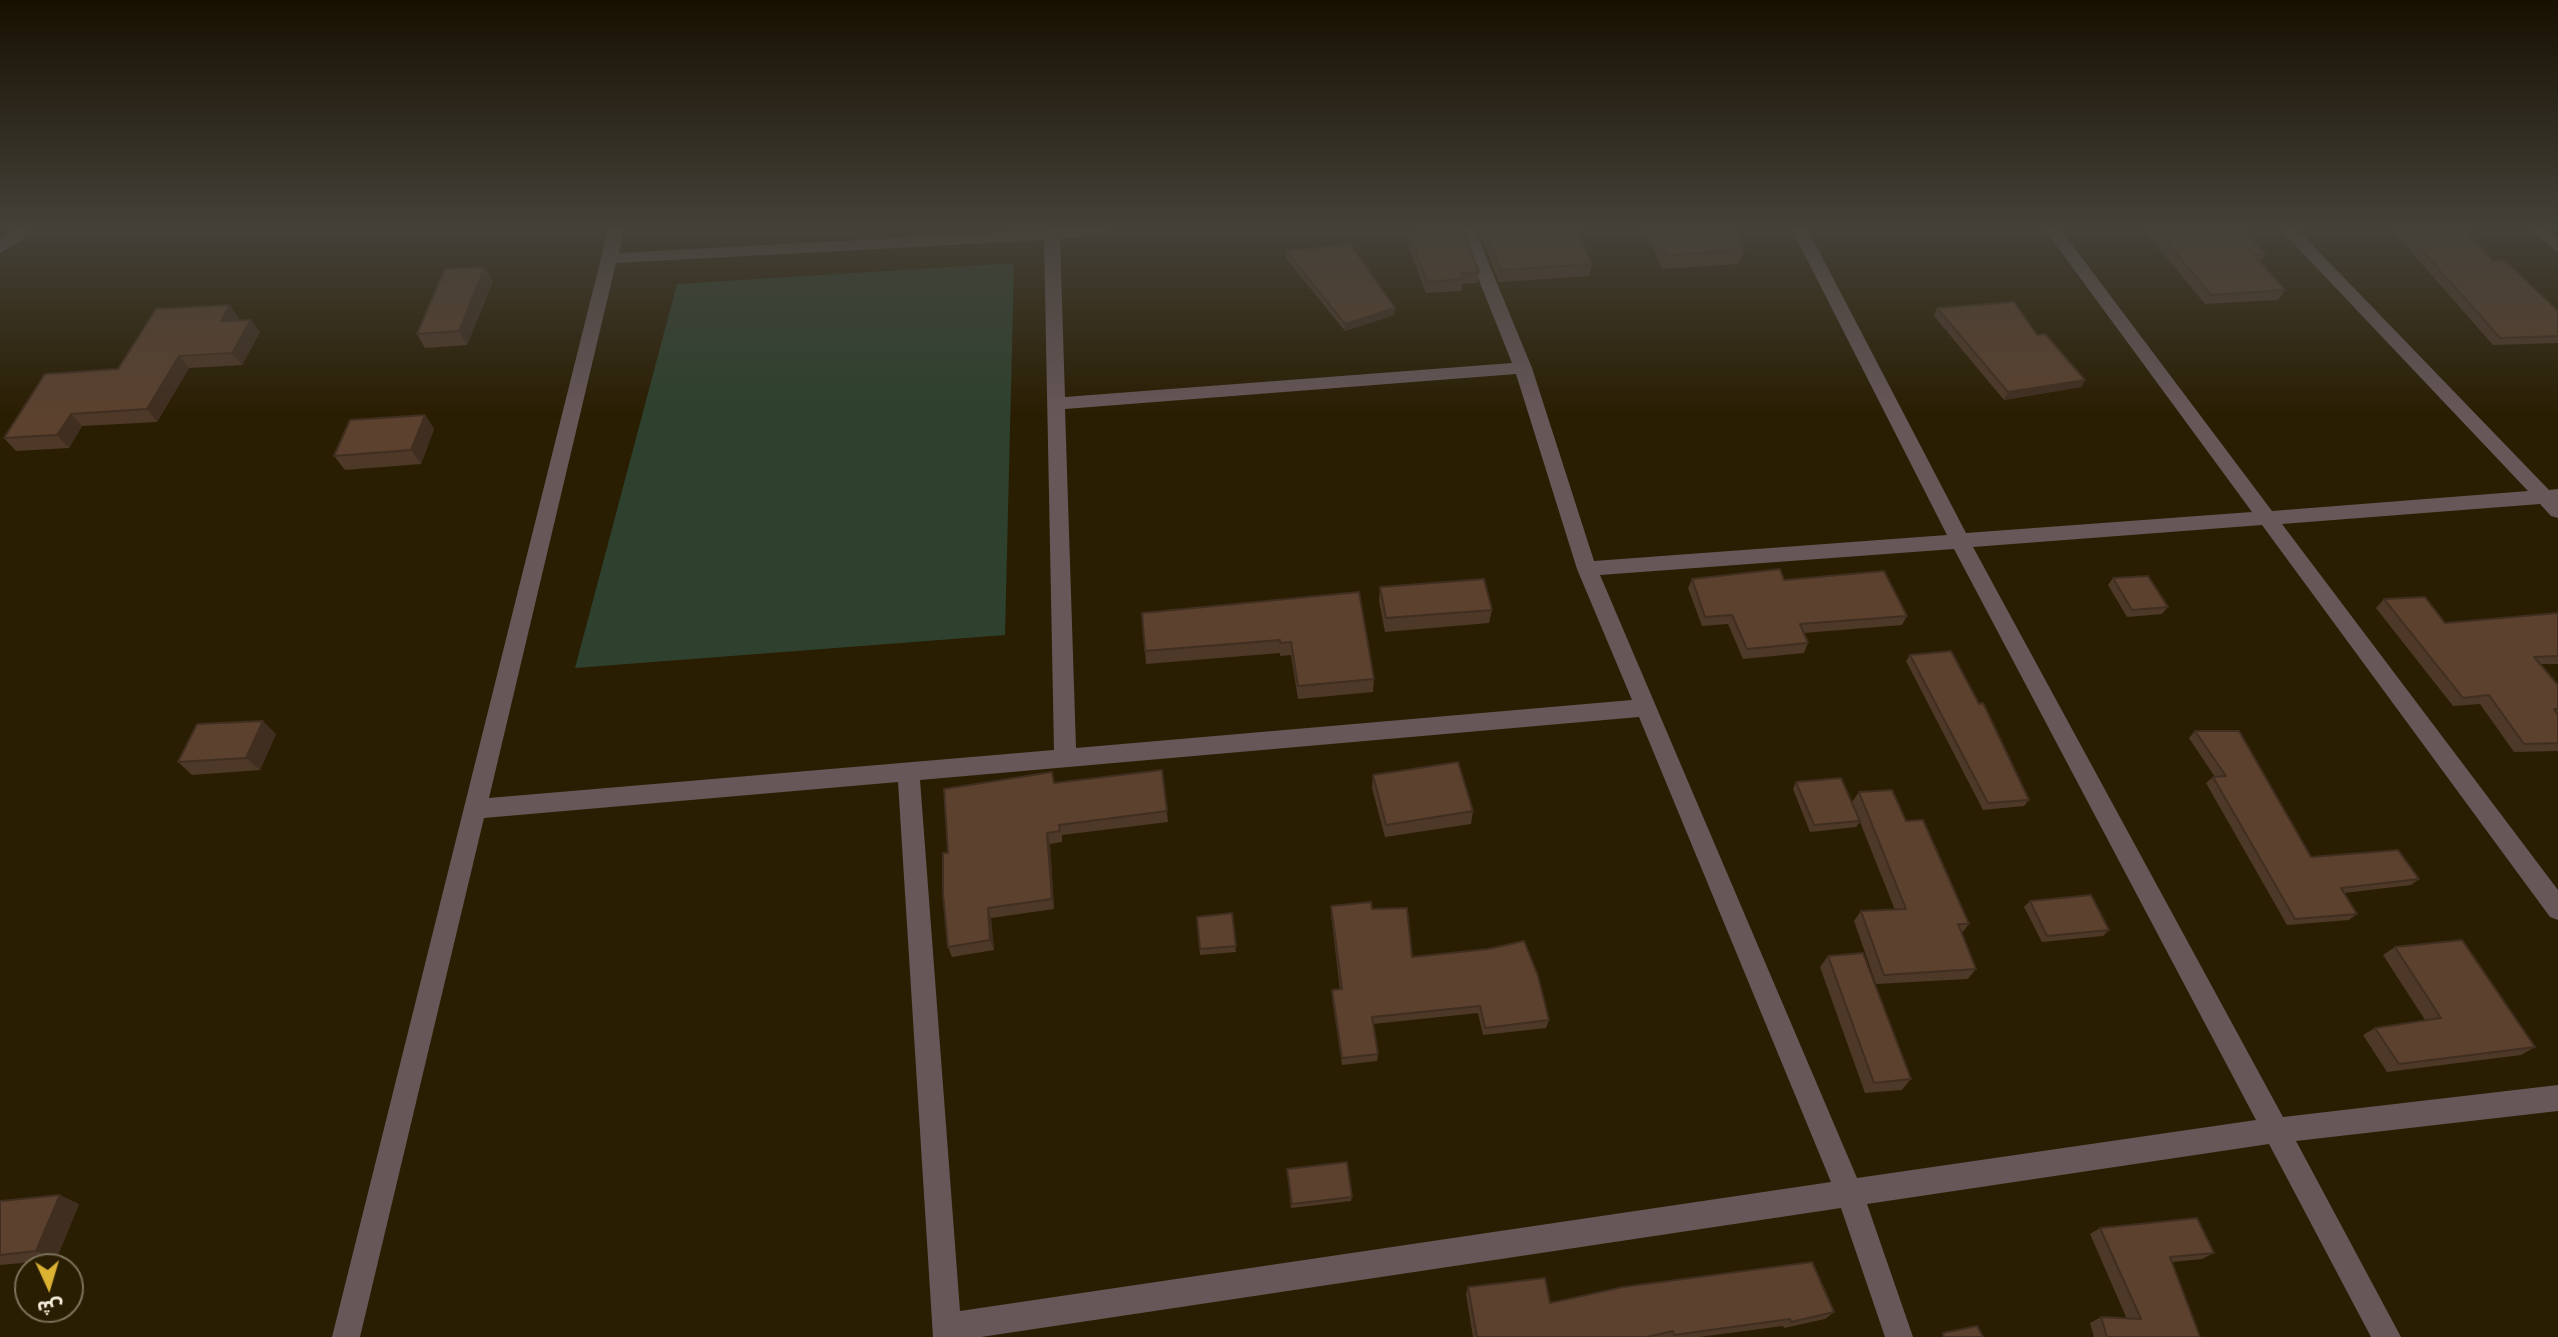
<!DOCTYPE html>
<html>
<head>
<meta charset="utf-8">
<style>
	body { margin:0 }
	#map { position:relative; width:2558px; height:1337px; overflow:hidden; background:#2a1e02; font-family:Inter,"Noto Sans Arabic",sans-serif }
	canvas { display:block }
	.north { position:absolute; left:14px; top:1253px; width:70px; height:70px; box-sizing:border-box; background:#2a1e02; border:2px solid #7c715a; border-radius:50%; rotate:176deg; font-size:19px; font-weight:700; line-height:28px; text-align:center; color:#f6eedd }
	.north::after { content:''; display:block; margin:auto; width:24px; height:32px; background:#dcb233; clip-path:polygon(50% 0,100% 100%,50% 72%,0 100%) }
</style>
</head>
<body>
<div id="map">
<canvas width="2558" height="1337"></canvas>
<div class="north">ش</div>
</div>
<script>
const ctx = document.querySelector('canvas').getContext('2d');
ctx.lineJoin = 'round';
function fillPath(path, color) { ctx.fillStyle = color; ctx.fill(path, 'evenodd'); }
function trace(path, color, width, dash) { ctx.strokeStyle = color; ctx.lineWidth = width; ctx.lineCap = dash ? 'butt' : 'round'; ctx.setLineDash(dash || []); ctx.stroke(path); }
fillPath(new Path2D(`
	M 1014,263 L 1005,635 L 575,668 L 677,284 Z`), '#2d412e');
fillPath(new Path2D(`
	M 12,230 L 28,230 L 23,239 L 0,253 L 0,241 Z
	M 608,230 L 624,230 L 619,253 L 1044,230 L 1108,230 L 1100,235 L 1060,239 L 1065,397 L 1512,363 L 1459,230 L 1475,230 L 1532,368 L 1594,561 L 1947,535 L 1792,230 L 1808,230 L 1966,533 L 2252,512 L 2045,230 L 2061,230 L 2272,511 L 2528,491 L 2281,230 L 2298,230 L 2549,490 L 2558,489 L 2558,518 L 2551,516 L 2540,504 L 2282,524 L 2558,890 L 2558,920 L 2550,917 L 2262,525 L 1973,547 L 2283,1117 L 2558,1085 L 2558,1111 L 2296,1141 L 2401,1337 L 2371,1337 L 2269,1144 L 1867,1204 L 1913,1337 L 1885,1337 L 1841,1208 L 981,1337 L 933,1337 L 898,782 L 484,818 L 360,1337 L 332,1337 ZM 1044,240 L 1054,750 L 489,798 L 616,263 ZM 1516,374 L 1577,569 L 1632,700 L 1076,748 L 1065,409 ZM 1954,549 L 2256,1120 L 1857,1178 L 1600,575 ZM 1639,717 L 1831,1182 L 960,1311 L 920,780 Z
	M 2529,230 L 2547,230 L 2558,239 L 2558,252 Z`), '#675759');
fillPath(new Path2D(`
	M 1418,230 L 1462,230 L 1479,272 L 1477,283 L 1462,284 L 1462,291 L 1426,293 L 1408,245 L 1409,234 L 1418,233 Z
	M 1478,230 L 1577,230 L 1592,264 L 1589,276 L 1499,282 Z
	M 1645,230 L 1734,230 L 1744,250 L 1739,264 L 1662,269 Z
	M 2144,230 L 2243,230 L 2266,255 L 2260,263 L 2285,290 L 2278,300 L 2205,304 Z
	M 2392,230 L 2464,230 L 2493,261 L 2558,311 L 2558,343 L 2493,345 Z
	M 1286,251 L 1394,315 L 1345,331 L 1286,258 Z
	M 485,267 L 493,281 L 467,345 L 425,348 L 417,334 Z
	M 1937,308 L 2037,335 L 2085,380 L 2081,387 L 2004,400 L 1934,316 Z
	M 239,318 L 238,321 L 251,320 L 260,332 L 242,365 L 189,368 L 157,422 L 82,426 L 69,448 L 16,451 L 4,438 L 118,369 Z
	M 425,415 L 434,429 L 421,464 L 345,470 L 334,456 Z
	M 2113,578 L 2168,607 L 2162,614 L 2127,617 L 2108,585 Z
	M 1692,579 L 1907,616 L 1902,625 L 1804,633 L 1808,643 L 1804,653 L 1743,659 L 1728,624 L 1702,626 L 1688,588 Z
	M 1380,587 L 1492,610 L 1489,623 L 1385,632 L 1379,601 Z
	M 1359,592 L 1374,679 L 1373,692 L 1298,699 L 1291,655 L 1280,656 L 1280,653 L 1146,664 L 1145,651 Z
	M 2384,599 L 2445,623 L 2558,613 L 2558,664 L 2541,664 L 2558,685 L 2558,751 L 2514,752 L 2480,704 L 2453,706 L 2376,608 Z
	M 1910,655 L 2029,800 L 2024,806 L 1983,810 L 1906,661 Z
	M 2195,731 L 2311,857 L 2419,879 L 2411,885 L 2344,893 L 2357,914 L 2349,920 L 2287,925 L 2206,783 L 2213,777 L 2215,777 L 2189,738 Z
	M 276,734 L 260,770 L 192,775 L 178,762 Z
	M 1162,770 L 1168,822 L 1062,835 L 1062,842 L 1050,844 L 1054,909 L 991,918 L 994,950 L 952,957 L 948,947 L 948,853 L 1055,783 Z
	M 1373,775 L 1473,811 L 1471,824 L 1385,837 L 1372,788 Z
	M 1796,782 L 1852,802 L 1859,792 L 1906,821 L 1969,924 L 1962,933 L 1976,969 L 1968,979 L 1876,984 L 1854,921 L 1861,911 L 1895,910 L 1860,822 L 1856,827 L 1810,832 L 1793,789 Z
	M 2030,901 L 2109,930 L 2103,936 L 2042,942 L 2024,907 Z
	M 1331,906 L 1372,909 L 1412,957 L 1549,1020 L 1546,1028 L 1483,1035 L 1478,1013 L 1373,1024 L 1378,1054 L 1377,1061 L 1342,1065 L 1332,998 L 1332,990 L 1340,990 L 1331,914 Z
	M 1232,913 L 1236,952 L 1200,955 L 1197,917 Z
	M 2395,947 L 2535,1047 L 2521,1055 L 2387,1072 L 2363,1035 L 2375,1028 L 2425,1020 L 2383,955 Z
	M 1828,956 L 1911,1079 L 1902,1090 L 1865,1093 L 1820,967 Z
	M 1287,1169 L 1352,1197 L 1351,1201 L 1291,1208 Z
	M 0,1201 L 79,1204 L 56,1260 L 0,1265 Z
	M 2100,1228 L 2214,1253 L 2202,1259 L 2172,1262 L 2200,1337 L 2094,1337 L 2090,1323 L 2101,1317 L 2127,1319 L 2090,1234 Z
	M 1468,1287 L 1550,1303 L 1834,1312 L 1825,1319 L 1784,1328 L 1783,1326 L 1699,1337 L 1473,1337 L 1466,1294 Z`), '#4e3828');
fillPath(new Path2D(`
	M 485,267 L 493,281 L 467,345 L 459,331 Z
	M 230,305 L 239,318 L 230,334 L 221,321 Z
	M 1395,308 L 1394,315 L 1345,331 L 1345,324 Z
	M 251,320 L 260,332 L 242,365 L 232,353 Z
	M 179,356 L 189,368 L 157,422 L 147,409 Z
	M 2085,380 L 2081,387 L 2004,400 L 2008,392 Z
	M 71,414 L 82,426 L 69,448 L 57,435 Z
	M 425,415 L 434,429 L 421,464 L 411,450 Z
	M 263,721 L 276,734 L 260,770 L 246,758 Z
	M 1047,833 L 1050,844 L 1054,909 L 1052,899 Z
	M 988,908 L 991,918 L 994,950 L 990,940 Z
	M 60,1195 L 79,1204 L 56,1260 L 36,1251 Z`), '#402e20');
const building = new Path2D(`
	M 1420,230 L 1462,230 L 1479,272 L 1461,273 L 1463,279 L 1427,282 L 1409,234 L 1420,233 Z
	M 1484,230 L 1577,230 L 1592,264 L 1501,270 Z
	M 1655,230 L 1734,230 L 1744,250 L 1666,255 Z
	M 2157,230 L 2243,230 L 2266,255 L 2254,255 L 2285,290 L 2211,295 Z
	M 2404,230 L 2464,230 L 2493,261 L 2504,260 L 2558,311 L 2558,336 L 2500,338 Z
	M 1350,244 L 1395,308 L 1345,324 L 1286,251 Z
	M 485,267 L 459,331 L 417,334 L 445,269 Z
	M 2014,302 L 2037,335 L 2045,334 L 2085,380 L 2008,392 L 1937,308 Z
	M 230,305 L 221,321 L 251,320 L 232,353 L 179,356 L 147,409 L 71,414 L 57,435 L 4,438 L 45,374 L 118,369 L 156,309 Z
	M 425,415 L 411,450 L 334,456 L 350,420 Z
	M 1780,569 L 1784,580 L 1884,571 L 1907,616 L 1800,624 L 1808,643 L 1747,649 L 1732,615 L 1705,617 L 1692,579 Z
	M 2148,576 L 2168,607 L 2132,610 L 2113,578 Z
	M 1484,579 L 1492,610 L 1386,618 L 1380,587 Z
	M 1359,592 L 1374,679 L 1298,686 L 1291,642 L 1280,643 L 1280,640 L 1145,651 L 1142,613 Z
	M 2425,597 L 2445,623 L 2558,613 L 2558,656 L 2534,657 L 2558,685 L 2558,709 L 2554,709 L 2558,715 L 2558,743 L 2524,744 L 2489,695 L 2463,698 L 2384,599 Z
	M 1951,651 L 1979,704 L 1983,703 L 2029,800 L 1988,803 L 1910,655 Z
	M 263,721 L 246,758 L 178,762 L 197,724 Z
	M 2195,731 L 2239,731 L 2311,857 L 2398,850 L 2419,879 L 2341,888 L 2357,914 L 2295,919 L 2213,777 L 2226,776 Z
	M 1458,762 L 1473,811 L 1386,825 L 1373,775 Z
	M 1162,770 L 1167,811 L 1059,825 L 1060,831 L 1047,833 L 1052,899 L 988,908 L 990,940 L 948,947 L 943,894 L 943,853 L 948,853 L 944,789 L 1052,772 L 1054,783 Z
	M 1841,778 L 1860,821 L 1814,825 L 1796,782 Z
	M 1892,790 L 1906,821 L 1923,820 L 1969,924 L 1958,924 L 1976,969 L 1884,975 L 1861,911 L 1906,909 L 1859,792 Z
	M 2091,895 L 2109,930 L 2047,936 L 2030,901 Z
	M 1371,902 L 1372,909 L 1407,908 L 1412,957 L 1488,949 L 1524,941 L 1538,976 L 1549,1020 L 1485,1028 L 1480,1006 L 1372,1017 L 1378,1054 L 1342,1058 L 1332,990 L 1342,989 L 1331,906 Z
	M 1232,913 L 1236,946 L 1200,949 L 1197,917 Z
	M 2462,940 L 2535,1047 L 2399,1064 L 2375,1028 L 2441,1018 L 2395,947 Z
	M 1863,953 L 1911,1079 L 1874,1083 L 1828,956 Z
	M 1347,1162 L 1352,1197 L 1292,1204 L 1287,1169 Z
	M 60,1195 L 36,1251 L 0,1255 L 0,1201 Z
	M 2197,1218 L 2214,1253 L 2170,1257 L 2200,1337 L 2107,1337 L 2101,1317 L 2141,1319 L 2100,1228 Z
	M 1812,1262 L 1834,1312 L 1791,1322 L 1790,1319 L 1674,1335 L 1673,1331 L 1647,1337 L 1477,1337 L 1468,1287 L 1545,1278 L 1550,1303 L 1623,1287 Z
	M 1977,1326 L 1983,1337 L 1944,1337 L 1943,1333 Z`);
fillPath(building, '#5b412e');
trace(building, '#402e20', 2);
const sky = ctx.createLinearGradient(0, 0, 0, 417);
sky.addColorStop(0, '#171001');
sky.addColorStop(0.55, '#444139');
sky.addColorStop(1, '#44413900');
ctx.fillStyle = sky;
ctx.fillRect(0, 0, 2558, 417);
</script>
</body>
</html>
